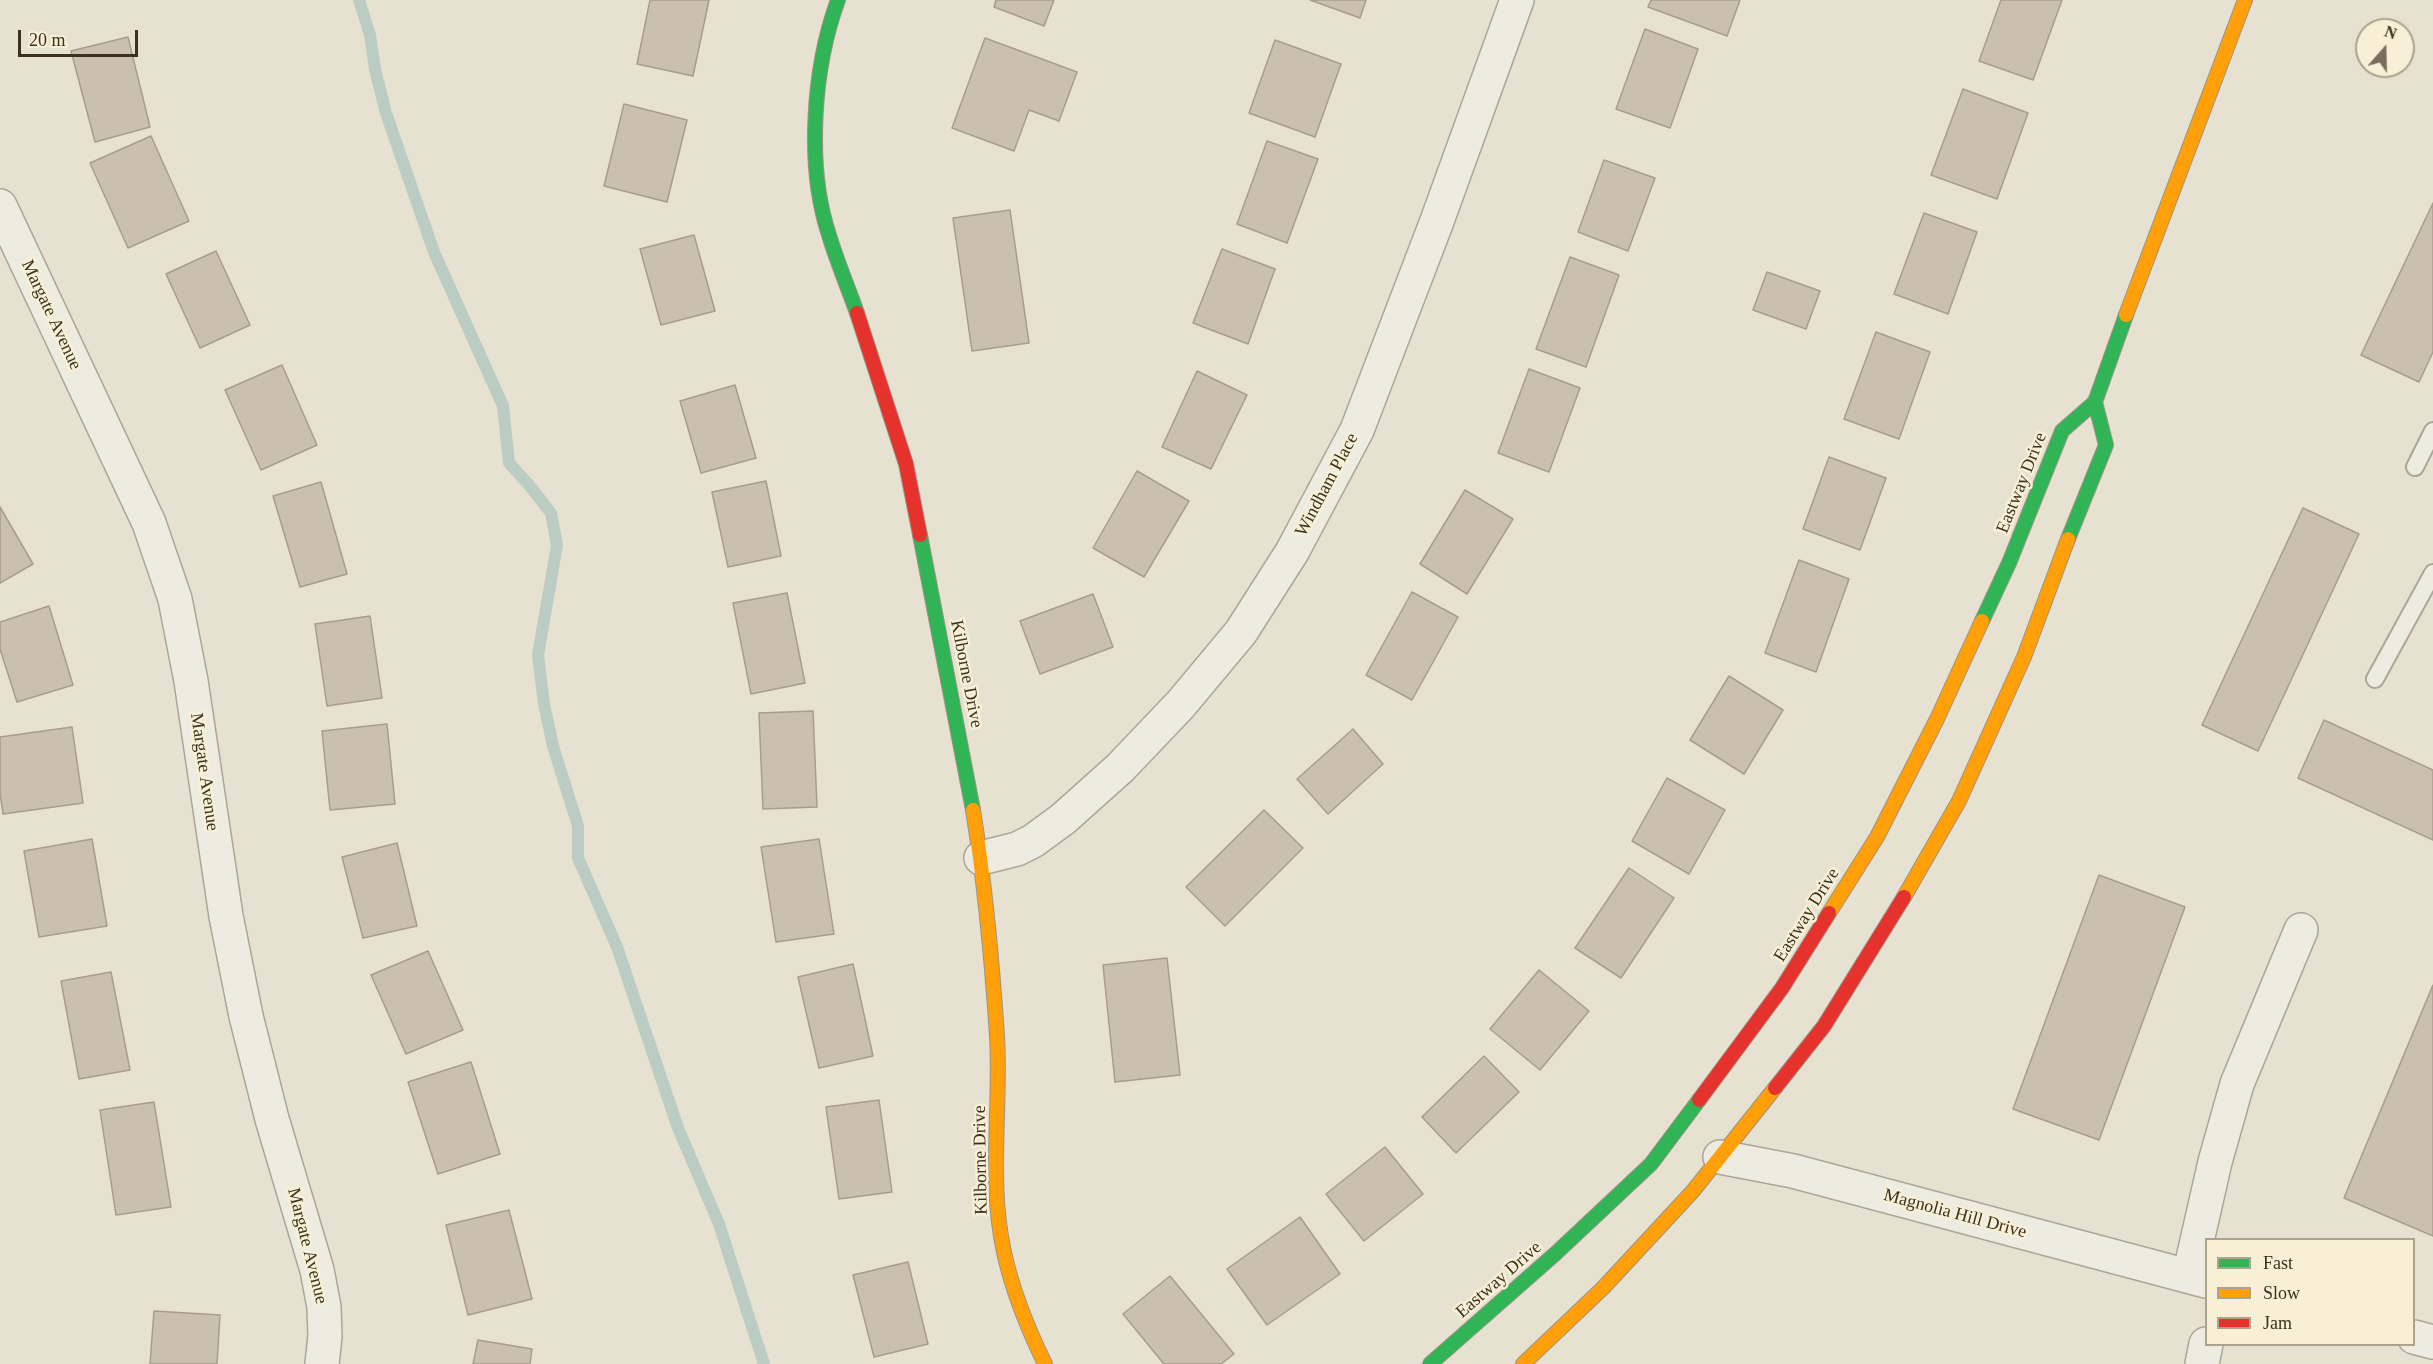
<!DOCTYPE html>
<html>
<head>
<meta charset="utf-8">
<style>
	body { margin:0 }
	#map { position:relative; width:2433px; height:1364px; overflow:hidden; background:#e6e1d0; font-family:"Times New Roman",serif }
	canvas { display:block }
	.legend { position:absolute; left:2205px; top:1238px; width:210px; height:108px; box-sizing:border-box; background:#f7f0d6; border:2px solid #aca38d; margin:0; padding:8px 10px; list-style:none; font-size:18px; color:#3c301f }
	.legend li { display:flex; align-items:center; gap:12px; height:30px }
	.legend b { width:30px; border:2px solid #aca38d }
	.north { position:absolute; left:2355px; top:18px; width:60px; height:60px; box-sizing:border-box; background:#f7f0d6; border:2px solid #aca38d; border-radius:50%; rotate:20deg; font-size:16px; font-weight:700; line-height:24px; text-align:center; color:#3c301f }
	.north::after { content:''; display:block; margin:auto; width:21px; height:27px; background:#786e5d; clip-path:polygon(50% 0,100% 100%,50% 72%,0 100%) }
	.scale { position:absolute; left:18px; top:30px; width:120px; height:27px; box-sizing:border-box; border:3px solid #3c301f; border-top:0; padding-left:8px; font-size:18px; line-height:21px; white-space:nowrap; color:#3c301f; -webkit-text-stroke:4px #f7f0d6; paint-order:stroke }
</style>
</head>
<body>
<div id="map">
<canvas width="2433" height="1364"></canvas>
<ul class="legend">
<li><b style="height:8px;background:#30b455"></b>Fast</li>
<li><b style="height:8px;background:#ff9f0a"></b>Slow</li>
<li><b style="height:8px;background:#e5322d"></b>Jam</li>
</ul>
<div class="north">N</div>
<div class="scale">20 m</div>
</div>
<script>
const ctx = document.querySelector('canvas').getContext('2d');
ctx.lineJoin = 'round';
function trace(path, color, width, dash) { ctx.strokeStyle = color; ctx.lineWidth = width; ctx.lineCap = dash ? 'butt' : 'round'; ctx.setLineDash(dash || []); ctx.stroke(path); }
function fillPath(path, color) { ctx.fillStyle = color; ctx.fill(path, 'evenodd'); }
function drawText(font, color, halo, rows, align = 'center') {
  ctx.font = font + ' "Times New Roman",serif'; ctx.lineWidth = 5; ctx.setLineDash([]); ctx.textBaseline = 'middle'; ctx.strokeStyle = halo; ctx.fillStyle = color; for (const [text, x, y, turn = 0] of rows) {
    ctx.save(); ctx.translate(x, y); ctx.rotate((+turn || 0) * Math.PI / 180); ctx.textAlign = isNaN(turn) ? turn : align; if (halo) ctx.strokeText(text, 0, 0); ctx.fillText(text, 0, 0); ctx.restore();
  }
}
trace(new Path2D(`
	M 359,0 L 370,35 L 375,69 L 386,113 L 434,252 L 503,406 L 509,463 L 529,485 L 551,513 L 557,545 L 538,655 L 544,704 L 553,746 L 578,826 L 578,858 L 617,947 L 678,1128 L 719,1224 L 764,1364`), '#bbcdc3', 12);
const building = new Path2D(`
	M 650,0 L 709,0 L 693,76 L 637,64 Z
	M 996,0 L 1054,0 L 1044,26 L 994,7 Z
	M 1310,0 L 1366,0 L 1360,18 Z
	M 1651,0 L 1740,0 L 1727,36 L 1648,7 Z
	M 2001,0 L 2062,0 L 2033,80 L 1979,61 Z
	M 1645,29 L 1698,49 L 1670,128 L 1616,109 Z
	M 128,37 L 150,127 L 95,142 L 71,51 Z
	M 985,38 L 1077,72 L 1059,121 L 1029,110 L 1014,151 L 952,128 Z
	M 1275,40 L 1341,64 L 1315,137 L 1249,113 Z
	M 1963,89 L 2028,113 L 1997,199 L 1931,175 Z
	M 624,104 L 687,120 L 667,202 L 604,186 Z
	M 151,136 L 189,221 L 128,248 L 90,163 Z
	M 1267,141 L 1318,159 L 1287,243 L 1237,224 Z
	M 1604,160 L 1655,178 L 1628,251 L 1578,232 Z
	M 2433,203 L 2433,352 L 2419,382 L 2361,355 Z
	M 1010,210 L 1029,343 L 972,351 L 953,218 Z
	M 1924,213 L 1977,232 L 1948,314 L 1894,294 Z
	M 694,235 L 715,311 L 661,325 L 640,249 Z
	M 1222,249 L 1275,269 L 1248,344 L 1193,323 Z
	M 216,251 L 250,325 L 200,348 L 166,274 Z
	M 1570,257 L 1619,275 L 1586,367 L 1536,349 Z
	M 1767,272 L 1820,291 L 1806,329 L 1753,310 Z
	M 1876,332 L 1930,352 L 1899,439 L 1844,419 Z
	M 282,365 L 317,445 L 261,470 L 225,390 Z
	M 1529,369 L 1580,388 L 1549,472 L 1498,453 Z
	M 1197,371 L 1247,395 L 1211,469 L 1162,447 Z
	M 735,385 L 756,458 L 701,473 L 680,401 Z
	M 1829,457 L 1886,478 L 1860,550 L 1803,529 Z
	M 1137,471 L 1189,501 L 1144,577 L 1093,548 Z
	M 766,481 L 781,556 L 728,567 L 712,492 Z
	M 321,482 L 347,574 L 300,587 L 273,496 Z
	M 1465,490 L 1513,519 L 1467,594 L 1420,564 Z
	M 0,507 L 33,564 L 0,583 Z
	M 2303,508 L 2359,534 L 2258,751 L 2202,725 Z
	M 1799,560 L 1849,579 L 1816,672 L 1765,653 Z
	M 1412,592 L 1458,617 L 1412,700 L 1366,675 Z
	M 787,593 L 805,683 L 751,694 L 733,603 Z
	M 1093,594 L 1113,647 L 1040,674 L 1020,621 Z
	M 49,606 L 73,685 L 17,702 L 0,649 L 0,622 Z
	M 370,616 L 382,698 L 327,706 L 315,624 Z
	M 1729,676 L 1783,710 L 1744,774 L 1690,740 Z
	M 813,711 L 817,807 L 763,809 L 759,713 Z
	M 2324,720 L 2433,770 L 2433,840 L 2298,778 Z
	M 387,724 L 395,804 L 330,810 L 322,731 Z
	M 72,727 L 83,803 L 3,814 L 0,793 L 0,737 Z
	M 1353,729 L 1383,764 L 1328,814 L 1297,779 Z
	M 1667,778 L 1725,810 L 1689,874 L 1632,841 Z
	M 1264,810 L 1303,848 L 1225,926 L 1186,887 Z
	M 92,839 L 107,926 L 39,937 L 24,851 Z
	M 819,839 L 834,934 L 776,942 L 761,847 Z
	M 397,843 L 417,926 L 363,938 L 342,857 Z
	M 1629,868 L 1674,898 L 1621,978 L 1575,948 Z
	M 2099,875 L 2185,907 L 2099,1140 L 2013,1109 Z
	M 428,951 L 463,1030 L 406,1054 L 371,975 Z
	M 1167,958 L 1180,1075 L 1115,1082 L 1103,965 Z
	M 853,964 L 873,1056 L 819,1068 L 798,977 Z
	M 1539,970 L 1589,1011 L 1540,1070 L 1490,1029 Z
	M 111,972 L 130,1070 L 79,1079 L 61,981 Z
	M 2433,985 L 2433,1236 L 2344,1198 Z
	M 1484,1056 L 1519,1092 L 1456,1153 L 1422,1117 Z
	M 471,1062 L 500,1154 L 438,1174 L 408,1082 Z
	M 879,1100 L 892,1192 L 839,1199 L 826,1107 Z
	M 154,1102 L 171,1207 L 116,1215 L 100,1110 Z
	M 1385,1147 L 1423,1194 L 1364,1241 L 1326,1194 Z
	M 509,1210 L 532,1299 L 468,1315 L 446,1225 Z
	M 1300,1217 L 1340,1274 L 1267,1325 L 1227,1269 Z
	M 908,1262 L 928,1344 L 874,1357 L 853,1275 Z
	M 1170,1276 L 1234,1354 L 1221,1364 L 1164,1364 L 1123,1314 Z
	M 154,1311 L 220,1315 L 217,1364 L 150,1364 Z
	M 478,1340 L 532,1349 L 530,1364 L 473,1364 Z`);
fillPath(building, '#cac0b0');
trace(building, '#a79d8f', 1.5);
const lane = new Path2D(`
	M 2415,467 L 2433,431
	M 2375,679 L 2433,573`);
const street = new Path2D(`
	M 0,206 L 149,523 L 175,599 L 191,681 L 226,916 L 246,1016 L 272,1119 L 317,1270 L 324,1307 L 325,1336 L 322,1364
	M 981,858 L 1017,849 L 1033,841 L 1063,819 L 1120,768 L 1181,704 L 1241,632 L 1292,552 L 1357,430 L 1437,221 L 1517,0
	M 1720,1157 L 1793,1171 L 2206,1281
	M 2189,1276 L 2215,1162 L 2237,1084 L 2301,930
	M 2414,1337 L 2433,1342
	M 2202,1364 L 2206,1344`);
const fast = new Path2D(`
	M 838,0 C 813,68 806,166 829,235 C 837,262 848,287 857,313
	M 920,535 L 973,810
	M 2068,539 L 2106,445 L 2095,402
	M 1982,621 L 2009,563 L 2062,431 L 2095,402 L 2126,315
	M 1430,1364 L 1555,1254 L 1651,1164 L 1699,1100`);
const slow = new Path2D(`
	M 2126,315 L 2245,0
	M 973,810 C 985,884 992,960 997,1036 C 1001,1100 990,1172 1001,1236 C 1008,1281 1025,1323 1045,1364
	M 1904,897 L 1959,801 L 2024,657 L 2068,539
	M 1829,913 L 1877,837 L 1937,719 L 1982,621
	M 1523,1364 L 1603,1288 L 1693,1191 L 1775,1088`);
const jam = new Path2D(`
	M 857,313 L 906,464 L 920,535
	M 1775,1088 L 1824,1026 L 1904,897
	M 1699,1100 L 1782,988 L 1829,913`);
trace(lane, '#aca698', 20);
trace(street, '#aca698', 36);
trace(fast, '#9b9588', 16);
trace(slow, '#9b9588', 16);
trace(jam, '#9b9588', 16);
trace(lane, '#eeebe1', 16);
trace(street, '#eeebe1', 33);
trace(fast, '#30b455', 14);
trace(slow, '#ff9f0a', 14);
trace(jam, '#e5322d', 14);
drawText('18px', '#3c301f', '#f7f0d6', [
	["Margate Avenue",51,315,65],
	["Eastway Drive",2022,483,-68],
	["Windham Place",1327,485,-62],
	["Kilborne Drive",966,674,79],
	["Margate Avenue",204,772,82],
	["Eastway Drive",1807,915,-58],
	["Kilborne Drive",981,1160,-91],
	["Magnolia Hill Drive",1955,1214,15],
	["Margate Avenue",307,1246,76],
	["Eastway Drive",1499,1280,-41]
]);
</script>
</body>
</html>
